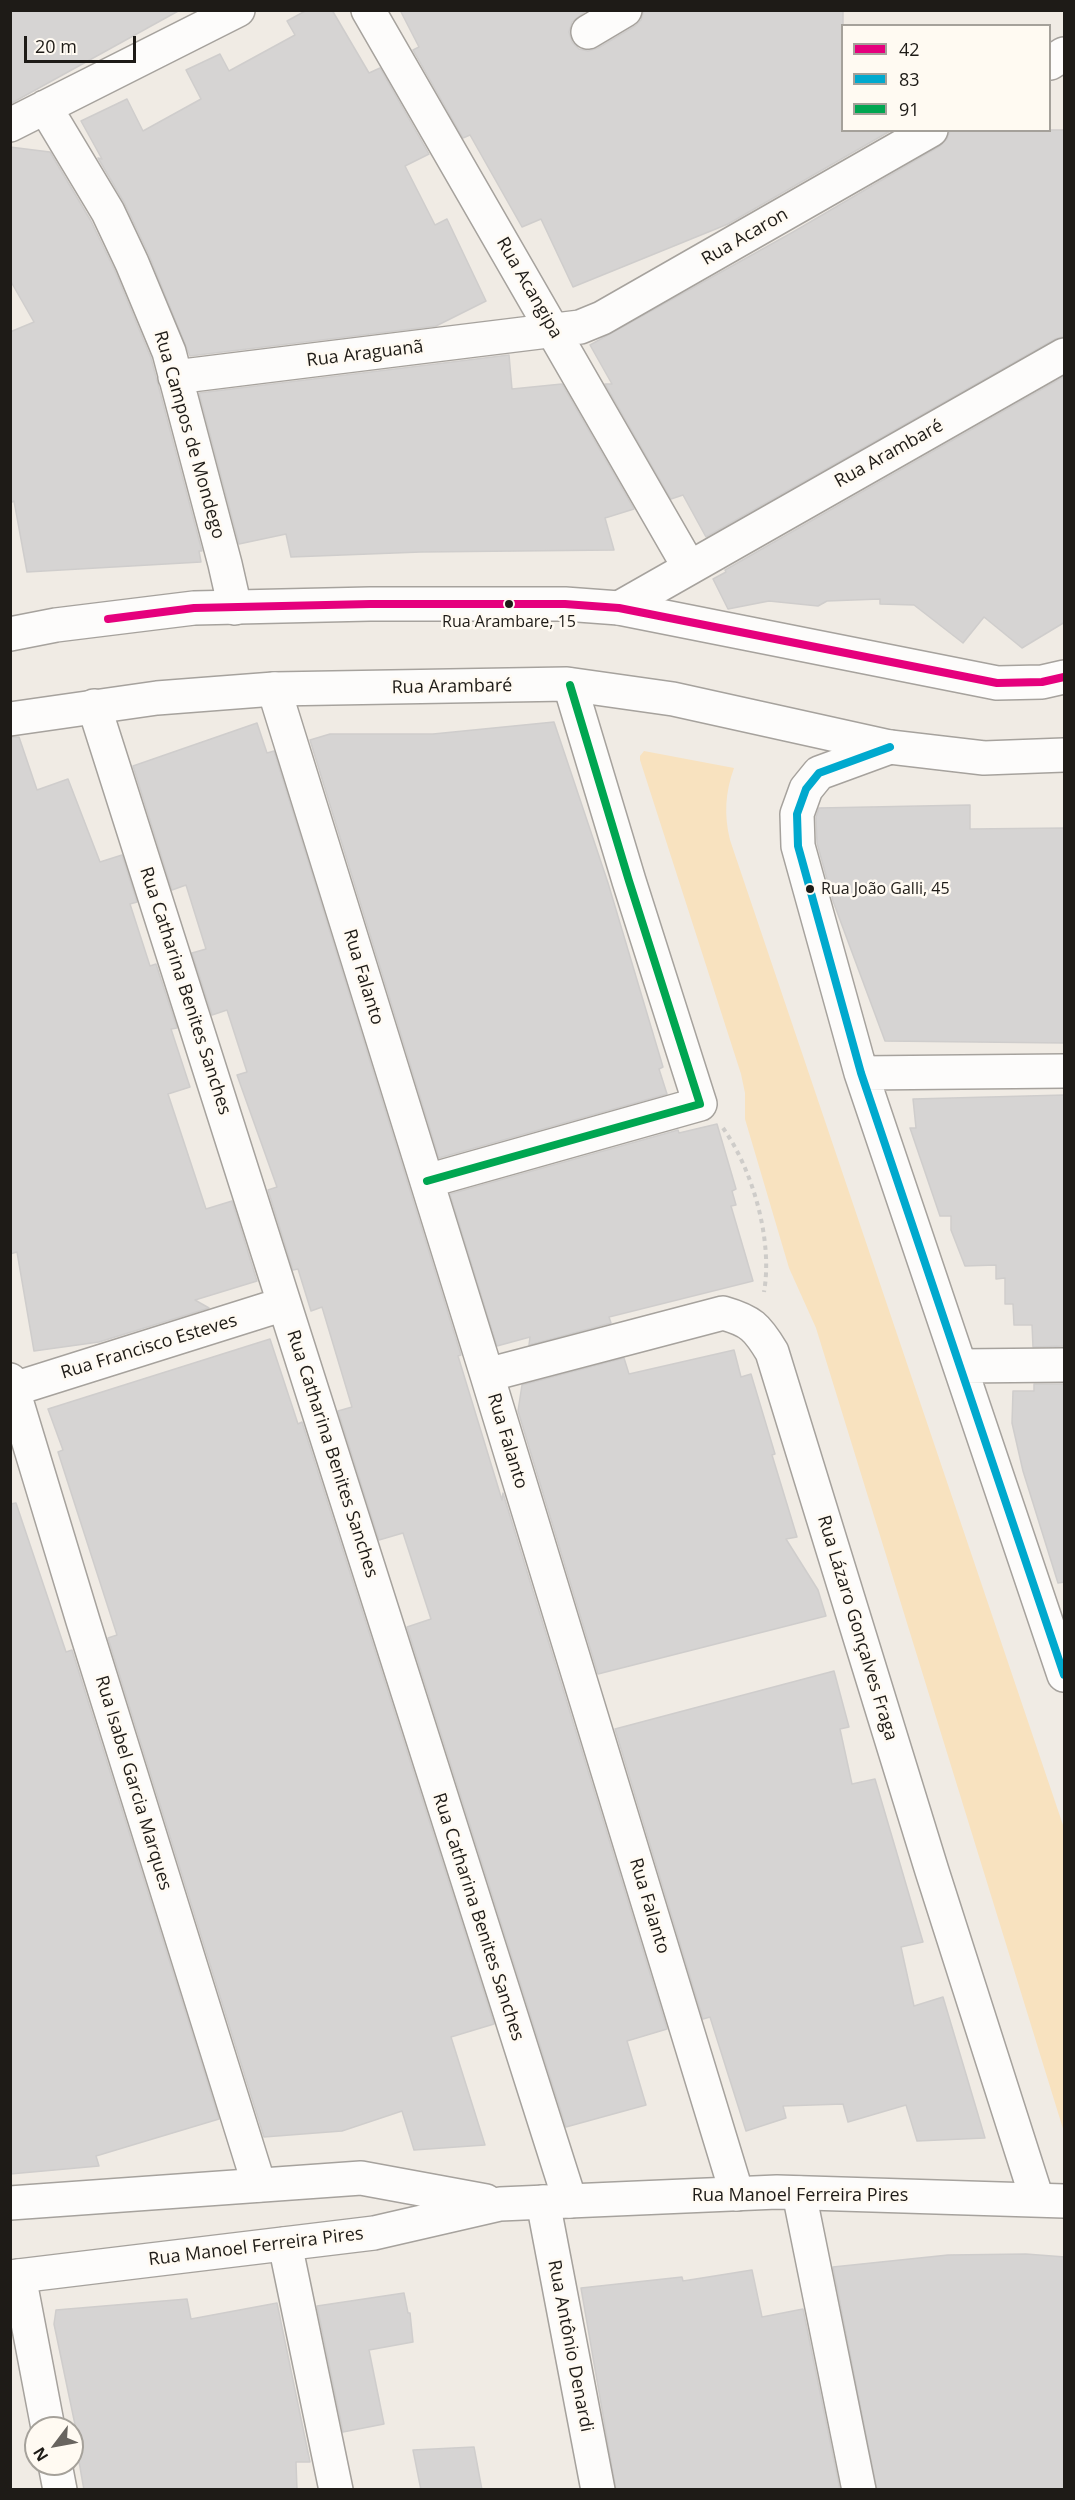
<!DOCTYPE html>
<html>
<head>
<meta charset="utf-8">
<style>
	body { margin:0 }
	#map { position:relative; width:1075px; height:2500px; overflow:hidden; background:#f0ebe4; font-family:"Open Sans",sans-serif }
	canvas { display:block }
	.frame { position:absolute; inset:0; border:12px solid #1e1b17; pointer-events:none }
	.legend { position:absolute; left:841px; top:24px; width:210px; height:108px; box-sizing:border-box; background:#fffaf2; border:2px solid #a5a19a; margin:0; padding:8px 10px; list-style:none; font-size:18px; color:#1e1b17 }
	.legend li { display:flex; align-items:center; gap:12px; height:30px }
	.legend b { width:30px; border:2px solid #a5a19a }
	.north { position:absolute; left:24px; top:2416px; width:60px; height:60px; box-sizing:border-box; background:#fffaf2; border:2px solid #a5a19a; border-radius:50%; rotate:238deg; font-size:16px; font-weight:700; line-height:24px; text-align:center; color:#1e1b17 }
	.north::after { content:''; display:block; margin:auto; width:21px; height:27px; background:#68645f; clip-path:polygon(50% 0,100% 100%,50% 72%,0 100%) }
	.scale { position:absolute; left:24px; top:36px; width:112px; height:27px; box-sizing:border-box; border:3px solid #1e1b17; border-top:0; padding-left:8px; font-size:18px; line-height:21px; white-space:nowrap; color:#1e1b17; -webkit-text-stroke:4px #fffaf2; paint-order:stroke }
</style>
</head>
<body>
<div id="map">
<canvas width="1075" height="2500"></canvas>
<div class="frame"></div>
<ul class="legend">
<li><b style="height:8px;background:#e5007d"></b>42</li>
<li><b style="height:8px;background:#00a9ce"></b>83</li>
<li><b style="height:8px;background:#00a651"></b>91</li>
</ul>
<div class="north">N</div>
<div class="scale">20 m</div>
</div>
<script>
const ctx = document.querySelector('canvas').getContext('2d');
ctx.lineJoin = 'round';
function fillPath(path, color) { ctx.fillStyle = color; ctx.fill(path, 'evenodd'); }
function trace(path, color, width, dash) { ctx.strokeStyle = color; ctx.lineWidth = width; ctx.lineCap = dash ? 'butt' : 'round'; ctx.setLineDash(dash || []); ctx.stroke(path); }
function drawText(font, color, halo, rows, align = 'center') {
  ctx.font = font + ' "Open Sans",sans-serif'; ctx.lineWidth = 5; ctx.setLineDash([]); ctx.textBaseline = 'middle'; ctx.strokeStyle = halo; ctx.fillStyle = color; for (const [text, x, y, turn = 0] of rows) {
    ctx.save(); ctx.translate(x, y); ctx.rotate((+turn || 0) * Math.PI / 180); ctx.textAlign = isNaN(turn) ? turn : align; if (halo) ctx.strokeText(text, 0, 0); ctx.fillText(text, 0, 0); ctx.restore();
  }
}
fillPath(new Path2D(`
	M 644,751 L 734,768 C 725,793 724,815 730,840 L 1064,1828 L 1064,2132 L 816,1328 L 789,1268 L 745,1119 L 745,1093 L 741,1074 L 640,760 L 640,756 Z`), '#f8e2bf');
const building = new Path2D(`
	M 10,10 L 180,10 L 10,104 Z
	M 307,10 L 332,10 L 369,73 L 380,68 L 429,154 L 405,166 L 435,225 L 447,219 L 486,301 L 436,326 L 190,356 L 149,255 L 125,204 L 98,158 L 102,159 L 81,121 L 127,99 L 143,131 L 201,99 L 186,70 L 220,54 L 229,71 L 295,35 L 287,21 Z
	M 400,10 L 587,10 L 572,22 L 569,32 L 572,42 L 579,49 L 588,51 L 598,48 L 635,26 L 641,20 L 644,10 L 843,10 L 843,130 L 892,130 L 728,224 L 573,287 L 541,219 L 522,227 L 470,135 L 463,138 L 413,50 L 419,47 Z
	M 950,130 L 1065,130 L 1065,336 L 1055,339 L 706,537 L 683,495 L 671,499 L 605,384 L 612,384 L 590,345 L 793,232 L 940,146 L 947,139 Z
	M 10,147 L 50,152 L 91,221 L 115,271 L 151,358 L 202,551 L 199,551 L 201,562 L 27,572 L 14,501 L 10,503 L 10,332 L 34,322 L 10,280 Z
	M 509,355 L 512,389 L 562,384 L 634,509 L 605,518 L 614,550 L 421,552 L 291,557 L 286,534 L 239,544 L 199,393 Z
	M 1065,376 L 1065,622 L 1022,648 L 984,617 L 963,643 L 914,605 L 880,604 L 880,599 L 827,601 L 818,606 L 769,601 L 728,609 L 713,579 L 726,572 L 725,570 Z
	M 554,722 L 608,883 L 663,1067 L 659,1069 L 667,1094 L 439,1158 L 310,740 L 330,734 L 433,734 Z
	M 257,723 L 267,753 L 274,751 L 461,1355 L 458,1356 L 502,1500 L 503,1493 L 667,2029 L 627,2041 L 646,2105 L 566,2127 L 407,1627 L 431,1619 L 403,1533 L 379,1540 L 338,1411 L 352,1407 L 322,1307 L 311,1311 L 298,1269 L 293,1270 L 268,1190 L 277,1187 L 237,1075 L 247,1072 L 227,1010 L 212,1015 L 192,953 L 206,949 L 186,885 L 172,890 L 133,766 Z
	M 10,737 L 19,737 L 37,790 L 68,779 L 100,862 L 122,855 L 137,902 L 130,904 L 150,966 L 156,964 L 177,1028 L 171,1029 L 190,1087 L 168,1094 L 206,1209 L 232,1201 L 257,1281 L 195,1300 L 209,1308 L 99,1342 L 34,1351 L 17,1252 L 10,1254 Z
	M 970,805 L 970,829 L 1065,828 L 1065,1043 L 885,1041 L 833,901 L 817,843 L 816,817 L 819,808 Z
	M 1065,1095 L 1065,1346 L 1033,1347 L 1032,1325 L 1014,1325 L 1013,1304 L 1005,1304 L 1005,1278 L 996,1279 L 996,1265 L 965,1266 L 951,1230 L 951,1216 L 940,1216 L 910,1128 L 916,1128 L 913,1099 Z
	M 717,1124 L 736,1189 L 732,1191 L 736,1205 L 731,1206 L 753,1281 L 609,1317 L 611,1323 L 529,1345 L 530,1337 L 497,1346 L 450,1194 L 678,1130 L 679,1133 Z
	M 270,1339 L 298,1424 L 302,1422 L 494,2024 L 451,2037 L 485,2145 L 414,2150 L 402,2111 L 342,2131 L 264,2137 L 108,1638 L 117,1635 L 58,1452 L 63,1450 L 48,1409 Z
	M 734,1350 L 741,1377 L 751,1374 L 775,1454 L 772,1455 L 797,1537 L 786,1539 L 818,1590 L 826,1616 L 598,1674 L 518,1411 L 522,1385 L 624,1358 L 629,1374 Z
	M 1034,1384 L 1065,1384 L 1065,1582 L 1058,1583 L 1023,1471 L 1012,1423 L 1013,1391 L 1034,1391 Z
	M 16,1503 L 66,1652 L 72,1650 L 219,2119 L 96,2156 L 99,2166 L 10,2174 L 10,1504 Z
	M 834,1671 L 849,1727 L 840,1729 L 852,1784 L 875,1779 L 923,1942 L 901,1947 L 914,2006 L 943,1997 L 985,2138 L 917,2141 L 906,2105 L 848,2122 L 843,2104 L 783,2106 L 786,2118 L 746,2131 L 710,2017 L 703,2019 L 615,1729 Z
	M 1026,2254 L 1065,2257 L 1065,2490 L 877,2490 L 833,2267 L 948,2255 Z
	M 752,2270 L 762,2317 L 803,2309 L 840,2490 L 616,2490 L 581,2288 L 682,2277 L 683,2281 Z
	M 404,2293 L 408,2313 L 410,2313 L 413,2342 L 369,2350 L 384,2424 L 343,2432 L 317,2306 Z
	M 187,2299 L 191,2319 L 277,2303 L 310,2462 L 296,2462 L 297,2490 L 84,2490 L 75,2439 L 78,2439 L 54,2324 L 56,2310 Z
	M 474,2447 L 482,2490 L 421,2490 L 413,2450 Z`);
fillPath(building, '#d6d4d3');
trace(building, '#cfcdcc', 1.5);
const minor = new Path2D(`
	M 368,10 L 689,567
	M 588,32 L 625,10
	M 1050,63 L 1064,54
	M 45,107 L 108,212 L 132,263 L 169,352 L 225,564 L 235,608
	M 10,125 L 238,10
	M 175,377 L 580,327 L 602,318 L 931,130
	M 619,608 L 1064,355
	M 274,689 L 487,1375 L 737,2194
	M 94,706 L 570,2201
	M 890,747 L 819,773 L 806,789 L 797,814 L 798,846 L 861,1073 L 1064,1675
	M 861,1073 L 1064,1071
	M 427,1181 L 700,1104 L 629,881 L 570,685
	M 960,1366 L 1064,1365
	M 487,1375 L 723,1313 C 751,1321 757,1327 772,1352 L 932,1871 L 1037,2199
	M 10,1380 L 83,1621 L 259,2185
	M 14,1389 L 284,1304
	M 799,2193 L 859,2490
	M 543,2202 L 598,2490
	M 285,2244 L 336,2490
	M 19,2276 L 48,2428
	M 55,2464 L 60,2490`);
const tertiary = new Path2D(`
	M 10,2203 L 361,2178 L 486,2201
	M 10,2277 L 374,2233 L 500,2204 L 777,2192 L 1064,2201`);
const secondary = new Path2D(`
	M 10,634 L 56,625 L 194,608 L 370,604 L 565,604 L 619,608 L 997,683 L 1042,682 L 1064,677
	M 10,719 L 157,698 L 274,689 L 567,684 L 673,699 L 890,747 L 984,758 L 1064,755`);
trace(minor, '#a6a29d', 36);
trace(tertiary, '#a6a29d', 36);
trace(secondary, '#a6a29d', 36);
trace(new Path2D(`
	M 723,1128 C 753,1170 773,1241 764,1292`), '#ceccc9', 4, [4.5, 4.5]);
trace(minor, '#fdfcfb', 33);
trace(tertiary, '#fdfcfb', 33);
trace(secondary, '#fdfcfb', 33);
trace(new Path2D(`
	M 108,619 L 194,608 L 370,604 L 565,604 L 619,608 L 997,683 L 1042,682 L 1064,677`), '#e5007d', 8);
trace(new Path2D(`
	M 890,747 L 819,773 L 806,789 L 797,814 L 798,846 L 861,1073 L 1064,1675`), '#00a9ce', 8);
trace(new Path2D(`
	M 427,1181 L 700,1104 L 629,881 L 570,685`), '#00a651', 8);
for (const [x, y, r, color] of [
	[509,604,5,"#1e1b17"],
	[810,889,5,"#1e1b17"]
]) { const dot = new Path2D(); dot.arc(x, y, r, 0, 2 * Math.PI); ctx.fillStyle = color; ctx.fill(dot); trace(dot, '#fffaf2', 2); }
drawText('16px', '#1e1b17', '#fffaf2', [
	["Rua Arambare, 15",509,622],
	["Rua João Galli, 45",821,889,"left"]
]);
drawText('18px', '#1e1b17', '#fffaf2', [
	["Rua Acaron",745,237,-30],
	["Rua Acangipa",529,288,60],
	["Rua Araguanã",365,354,-7],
	["Rua Campos de Mondego",189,435,74],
	["Rua Arambaré",889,454,-29],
	["Rua Arambaré",452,687,-1],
	["Rua Falanto",363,977,73],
	["Rua Catharina Benites Sanches",185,991,72],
	["Rua Francisco Esteves",149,1347,-17],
	["Rua Falanto",507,1441,73],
	["Rua Catharina Benites Sanches",332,1454,72],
	["Rua Lázaro Gonçalves Fraga",857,1628,73],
	["Rua Isabel Garcia Marques",133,1783,73],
	["Rua Falanto",649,1906,73],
	["Rua Catharina Benites Sanches",478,1917,72],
	["Rua Manoel Ferreira Pires",800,2196],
	["Rua Manoel Ferreira Pires",256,2247,-7],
	["Rua Antônio Denardi",570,2346,79]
]);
</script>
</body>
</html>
